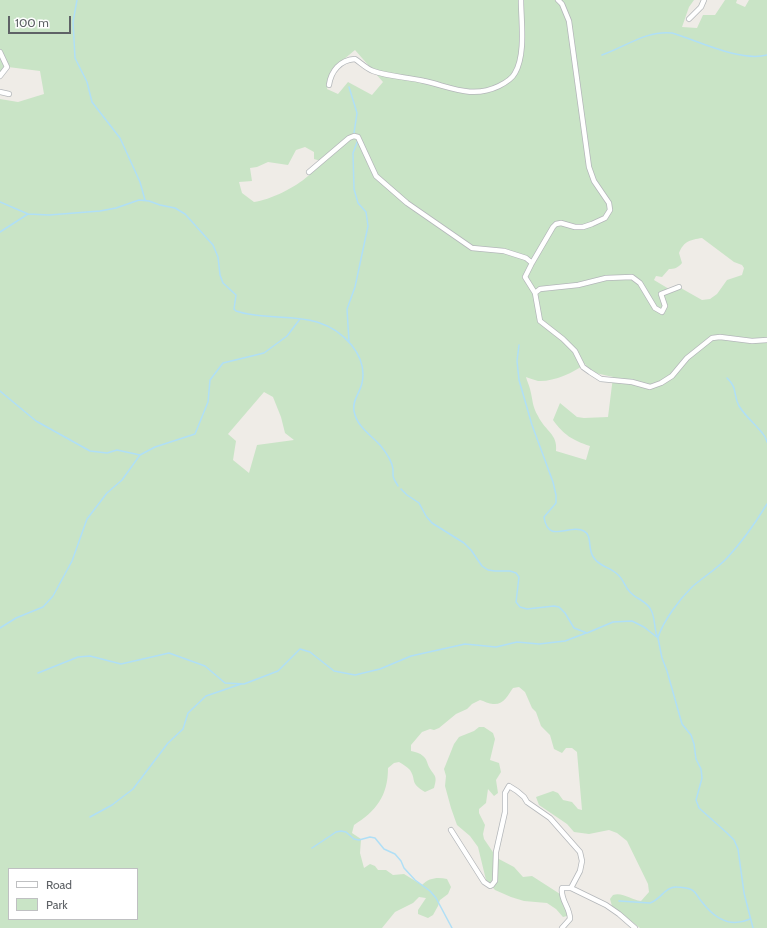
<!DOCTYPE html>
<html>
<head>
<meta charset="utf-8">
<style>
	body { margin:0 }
	#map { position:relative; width:767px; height:928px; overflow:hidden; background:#efece7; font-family:Cabin,sans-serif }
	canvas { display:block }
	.legend { position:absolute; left:8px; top:868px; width:130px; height:52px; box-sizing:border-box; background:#fff; border:1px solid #bfc0c2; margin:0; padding:5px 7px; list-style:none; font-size:12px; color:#5e6266 }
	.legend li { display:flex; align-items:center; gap:8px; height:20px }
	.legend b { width:20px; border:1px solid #bfc0c2 }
	.scale { position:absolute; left:8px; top:16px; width:63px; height:18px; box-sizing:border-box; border:2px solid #5e6266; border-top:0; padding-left:5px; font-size:12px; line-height:14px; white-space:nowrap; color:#5e6266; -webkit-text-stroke:3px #fff; paint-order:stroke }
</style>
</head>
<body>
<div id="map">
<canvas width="767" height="928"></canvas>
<ul class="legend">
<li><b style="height:5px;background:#fff"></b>Road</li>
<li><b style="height:11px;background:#c9e4c6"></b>Park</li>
</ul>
<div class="scale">100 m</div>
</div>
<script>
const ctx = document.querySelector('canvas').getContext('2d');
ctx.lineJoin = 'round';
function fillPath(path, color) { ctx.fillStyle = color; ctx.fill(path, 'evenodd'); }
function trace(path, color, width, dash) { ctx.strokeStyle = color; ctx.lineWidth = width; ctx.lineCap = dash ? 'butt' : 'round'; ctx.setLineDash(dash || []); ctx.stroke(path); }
fillPath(new Path2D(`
	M 0,0 L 694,0 L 689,7 L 682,27 L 697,28 L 703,15 L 715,15 L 725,0 L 737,0 L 736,3 L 745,7 L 749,0 L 767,0 L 767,928 L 640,928 L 612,906 L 610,899 L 613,895 C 623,892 631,900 641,901 L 649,892 L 648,884 L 627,841 L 617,833 L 609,830 L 589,834 L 574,832 L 567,824 L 539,805 L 536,797 L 553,791 L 558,793 L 563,800 L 572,802 L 578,809 L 582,810 L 577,752 L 572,748 L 566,748 L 562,753 L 554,749 L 550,735 L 541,726 L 536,712 L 532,708 L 525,692 L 519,687 L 513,688 C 508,695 504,705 493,704 C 489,704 484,701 480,700 L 472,704 L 467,709 L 456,714 L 439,728 L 434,730 L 430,729 L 422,732 L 411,745 L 411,751 C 415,752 420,753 423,756 C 427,759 427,763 429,767 C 434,776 438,775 434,788 L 425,792 C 409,782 417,781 410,770 C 407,767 403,764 399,762 L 394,763 L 388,768 C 388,796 376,811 354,825 L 352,833 L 361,839 L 360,853 L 364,868 L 370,864 L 375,866 L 378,870 L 386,870 L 393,875 L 404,874 L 422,885 C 429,878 437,877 447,879 L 451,887 L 448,894 L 440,900 L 438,906 L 433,915 L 428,918 L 418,914 L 418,910 L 426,898 L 419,897 L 413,903 L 395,912 L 382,928 L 0,928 L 0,99 L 18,102 L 44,94 L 40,71 L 8,67 L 0,79 ZM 355,50 L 383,82 L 372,95 L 348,82 L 338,94 L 327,89 L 331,70 ZM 305,147 L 314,152 L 314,159 L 321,161 C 317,166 313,172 308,176 C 296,187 270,200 254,202 L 242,193 L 239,182 L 252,181 L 250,168 L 257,167 L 268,162 L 288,165 L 296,150 ZM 702,238 L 734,262 L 742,265 L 744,268 L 742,275 L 727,280 L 717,294 L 710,299 L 702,300 L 679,287 L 669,289 L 654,280 L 656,276 L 662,277 L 669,269 C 674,269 678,268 682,263 L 679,253 C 684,241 690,240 702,238 ZM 585,364 L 591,372 L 613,377 L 608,417 L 584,418 L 577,417 L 560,403 L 553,420 C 564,435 572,440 590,446 L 586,460 L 556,451 C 558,434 545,431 538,416 C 532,406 533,400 530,389 C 529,385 527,381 526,377 C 529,378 534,380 538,381 C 553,382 573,373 585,364 ZM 264,392 L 273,397 L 281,417 L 285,433 L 294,440 L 257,445 L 249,473 L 233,460 L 236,441 L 228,434 ZM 9,869 L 137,869 L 137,919 L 9,919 Z
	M 479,727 L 484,727 L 493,733 L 495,739 L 490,760 L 499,763 L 501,772 L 496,780 L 498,793 L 494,796 L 488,789 L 486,803 L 479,809 L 479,813 L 485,825 L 483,834 L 484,839 L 497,858 L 514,867 L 523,877 L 532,876 L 560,894 L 571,915 L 563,917 L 556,909 L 547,903 L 524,901 L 511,897 L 495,890 L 486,880 L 478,847 L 470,836 L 457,825 L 451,808 L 445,786 L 446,776 L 444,769 L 454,744 L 459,737 L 474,731 Z`), '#c9e4c6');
trace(new Path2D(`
	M 77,0 L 73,22 L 75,58 L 87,82 L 92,102 L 120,138 L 140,182 L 145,200
	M 602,55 C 625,47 647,30 672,33 C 699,41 739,62 767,55
	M 349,87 L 357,113 L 354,133
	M 0,202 L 28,214
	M 0,232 L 28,214 L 49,215 L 100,211 L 116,208 L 139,200 L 149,201 L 160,205 L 175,208 L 185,214 L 213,245 L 218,257 L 220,275 L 223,283 L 236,295 L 234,309 L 236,311 C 262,320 291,314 317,322 C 343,330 368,355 362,383 C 360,393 352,400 354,411 C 357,427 370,434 380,445 C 385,451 392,461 393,469 C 393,470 393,473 393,475 C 393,479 396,482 398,486
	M 349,342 L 347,309 L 355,287 L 368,226 L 366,212 L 358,203 L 354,189 L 353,153 L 358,140
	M 519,345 L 517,361 L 519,380 L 532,425 L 553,482 L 556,495 L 556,503 L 544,517 C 548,545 570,523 584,531 C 593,536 587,550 594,558 C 599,566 609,567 616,573 C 624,579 624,586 630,592 C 636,599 647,601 651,610 C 655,617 654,627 657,636
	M 727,378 C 738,388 733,395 739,406 C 745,416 756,425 763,434 C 765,436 766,439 767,442
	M 0,391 L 36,421 L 90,451 L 107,453 L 117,450 L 140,455
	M 401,489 L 407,495 L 419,503 L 426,516 L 432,523 L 464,543 L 471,550 L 482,566 L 488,570 L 495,571 L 510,571 L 516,573 L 519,577 L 516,602 L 520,607 L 527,609 L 554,606 L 559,607 L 565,613 L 574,628 L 587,633 L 613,622 L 632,621 L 644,627 L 658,638 L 662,658 L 667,671 L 682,724 L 691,735 L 694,744 L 696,759 L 701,769 L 702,778 L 696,800 L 699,808 L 727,833 L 734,840 L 738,849 L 744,893 L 753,928
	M 0,628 L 16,618 L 43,607 L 53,596 L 72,561 L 87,519 L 107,493 L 122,480 L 140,455 L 155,447 L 195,434 L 208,402 L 210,380 L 223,363 L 264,353 L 287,336 L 300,319
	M 658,637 C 664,620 679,600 692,587 C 703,577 717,569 727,558 C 742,542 756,522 767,504
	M 38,673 L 78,657 L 90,656 L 121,664 L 169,653 L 205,666 L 225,683 L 244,684 L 278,671 L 300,649 L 310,652 L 334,671 L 355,675 L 380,669 L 411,656 L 465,644 L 496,647 L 517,642 L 539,644 L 565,641 L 586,633
	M 90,817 L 112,805 L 133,789 L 168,743 L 183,729 L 188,713 L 206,696 L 241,684
	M 312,848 L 336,832 L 341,831 L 346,832 L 354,839 L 359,840 L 370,837 L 375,838 L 384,849 L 395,854 L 401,861 L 404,868 L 415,880 L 430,891 L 436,898 L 452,928
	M 619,901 L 650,903 C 660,900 666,886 677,887 C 680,887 689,888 692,890 C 696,892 699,899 702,902 C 715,919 730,928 750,919`), '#b0dff6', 1.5);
const minor = new Path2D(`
	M 558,0 L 562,4 L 569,21 L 589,167 L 594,181 L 609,203 L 610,210 L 605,218 L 592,224 L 583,227 L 575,227 L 561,223 L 556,224 L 553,227 L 532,263 L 525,277 L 535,293 L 540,321 L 563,339 L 575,351 L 583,367 L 590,372 L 601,379 L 632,382 L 650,387 L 661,383 L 672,376 L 687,358 L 712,338 L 720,337 L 752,341 L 767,340
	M 689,19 L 701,7 L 704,0
	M 0,52 L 7,67 L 0,76
	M 329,85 C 331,71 340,60 355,59 C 361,63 367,69 373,71 C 390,77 408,77 424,81 C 451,87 472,99 499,86 C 505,83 512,79 515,73 C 526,54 521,21 521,0
	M 0,92 L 9,94
	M 309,172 L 349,138 L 354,136 L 358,137 L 376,176 L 407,203 L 472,248 L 504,251 L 526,258 L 532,263
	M 535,293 L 540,289 L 578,285 L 606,278 L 632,277 L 640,283 L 655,308 L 662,312 L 665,306 L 661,294 L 679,287
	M 451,830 L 484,882 L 490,886 L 492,885 L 495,881 L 496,852 L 505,812 L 505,793 L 509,786 L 517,791 L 524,797 L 527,802 L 550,818 L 580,852 L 582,861 L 580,871 L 571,888
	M 562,928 L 570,919 C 570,907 560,900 562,888 L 571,888 L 606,905 L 619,914 L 635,928`);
trace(minor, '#b4b7ba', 6);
trace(minor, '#fff', 4.5);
</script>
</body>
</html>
